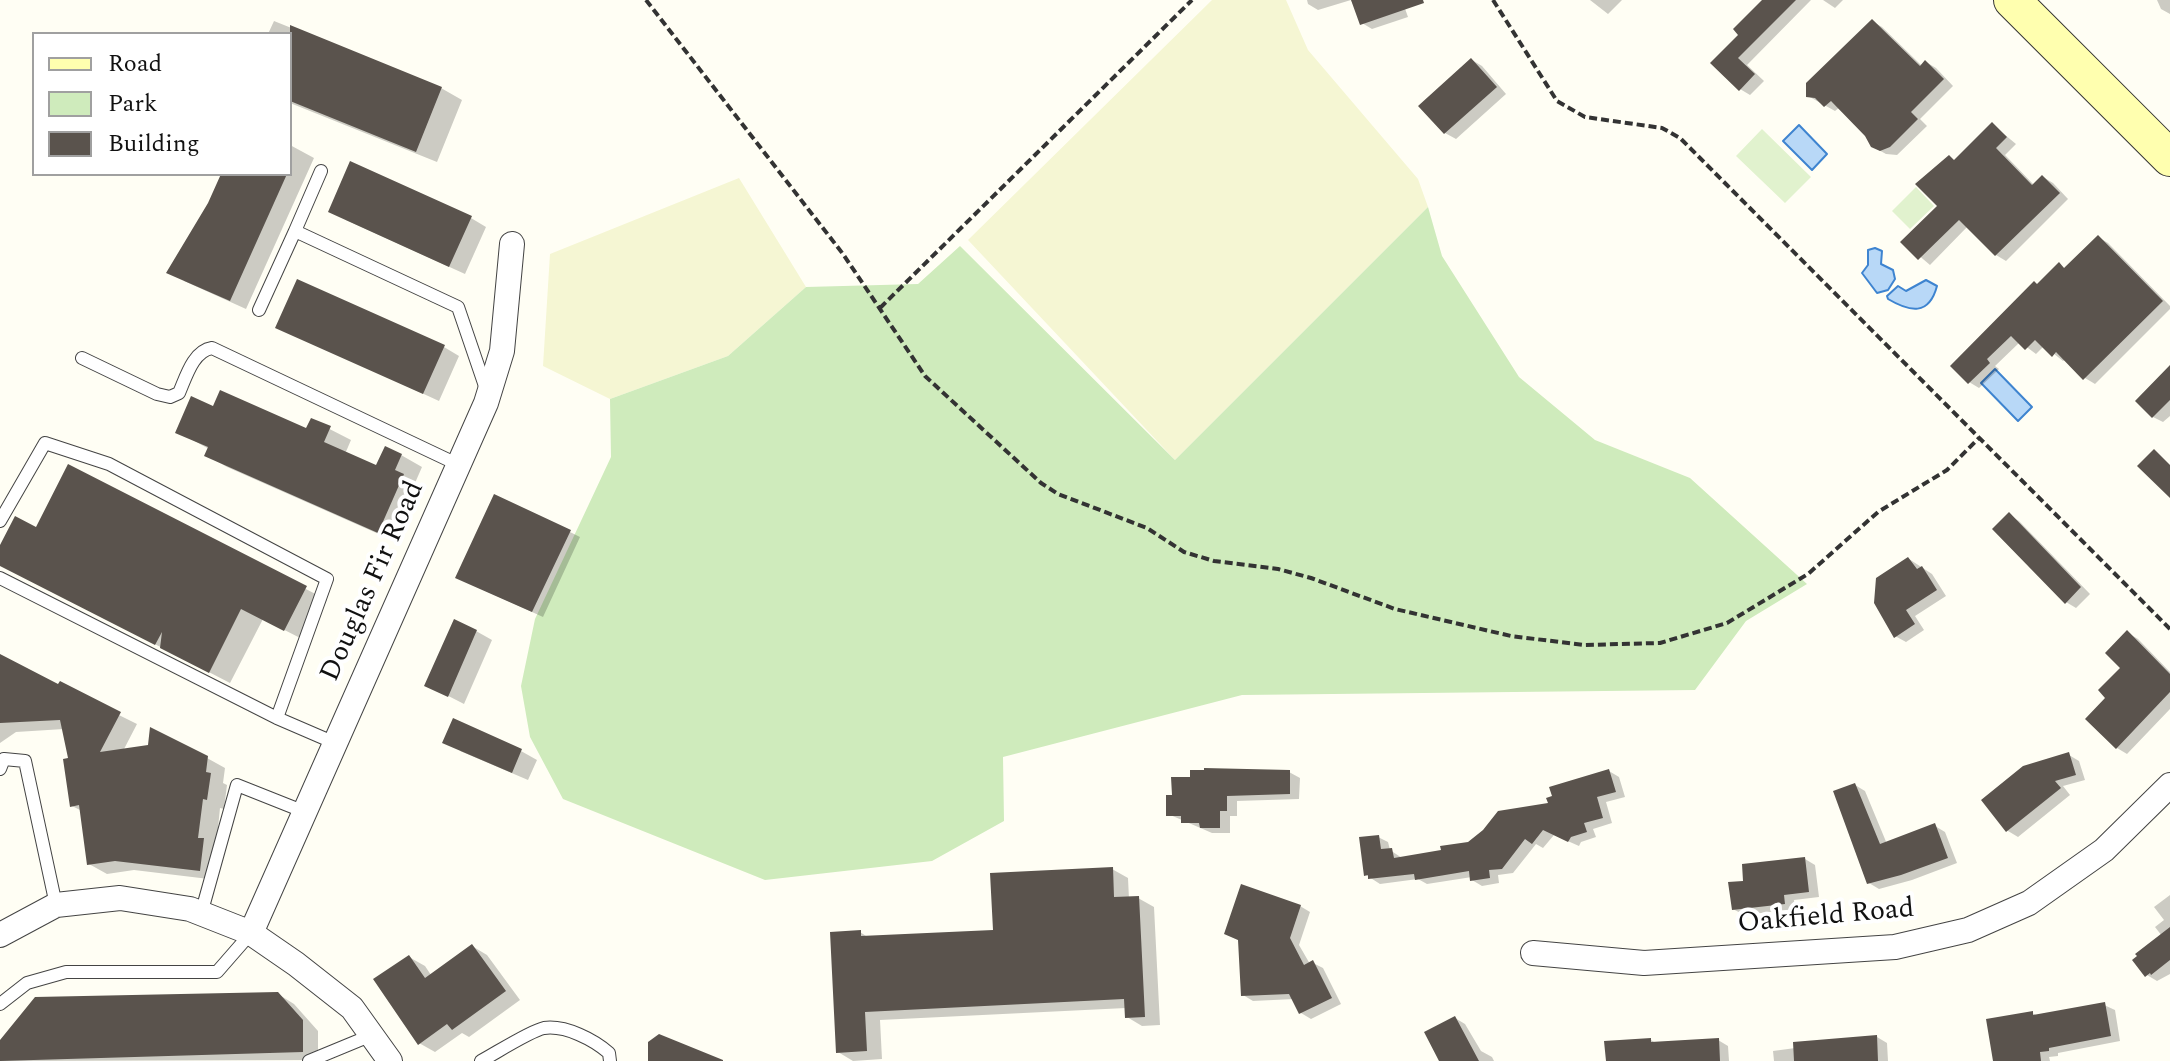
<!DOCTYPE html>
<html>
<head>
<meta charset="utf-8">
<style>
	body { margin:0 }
	#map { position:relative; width:2170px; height:1061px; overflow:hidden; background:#fffef4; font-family:Spectral,serif }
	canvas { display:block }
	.legend { position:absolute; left:32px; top:32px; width:260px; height:144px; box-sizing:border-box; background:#fff; border:2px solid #a0a0a0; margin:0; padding:10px 14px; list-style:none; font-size:24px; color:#111 }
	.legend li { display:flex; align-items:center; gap:16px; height:40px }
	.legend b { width:40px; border:2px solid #a0a0a0 }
</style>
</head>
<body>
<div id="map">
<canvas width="2170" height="1061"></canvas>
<ul class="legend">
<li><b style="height:10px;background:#ffffaf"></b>Road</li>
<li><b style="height:22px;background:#cfebbc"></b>Park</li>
<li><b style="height:22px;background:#5a534d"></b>Building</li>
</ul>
</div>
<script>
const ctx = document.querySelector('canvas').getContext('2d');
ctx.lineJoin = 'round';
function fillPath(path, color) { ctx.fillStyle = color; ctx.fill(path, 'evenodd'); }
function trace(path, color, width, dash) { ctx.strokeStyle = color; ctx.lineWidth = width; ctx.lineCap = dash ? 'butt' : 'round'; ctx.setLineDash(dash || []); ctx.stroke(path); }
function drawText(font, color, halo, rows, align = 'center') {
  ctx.font = font + ' Spectral,serif'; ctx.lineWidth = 8; ctx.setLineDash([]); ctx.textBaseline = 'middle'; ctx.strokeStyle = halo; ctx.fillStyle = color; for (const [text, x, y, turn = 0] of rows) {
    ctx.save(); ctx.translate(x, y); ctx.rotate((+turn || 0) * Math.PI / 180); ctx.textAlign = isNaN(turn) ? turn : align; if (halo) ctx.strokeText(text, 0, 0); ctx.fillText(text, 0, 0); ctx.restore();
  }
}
fillPath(new Path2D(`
	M 1212,0 L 1286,0 L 1308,50 L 1418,179 L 1428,207 L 1175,460 L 968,240 Z
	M 739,178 L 806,287 L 728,356 L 610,399 L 543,366 L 550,254 Z`), '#f5f6d3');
fillPath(new Path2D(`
	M 1428,207 L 1442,256 L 1519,377 L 1595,440 L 1690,478 L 1807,584 L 1746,621 L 1695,690 L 1242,695 L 1003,757 L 1004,821 L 932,861 L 765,880 L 563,799 L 530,737 L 521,686 L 535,619 L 611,457 L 610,399 L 728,356 L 806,287 L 918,284 L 960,246 L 1175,460 Z`), '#cfebbc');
fillPath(new Path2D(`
	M 1762,129 L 1811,177 L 1785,203 L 1736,156 Z
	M 1916,187 L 1934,206 L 1910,229 L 1892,211 Z`), '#e1f2ce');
const water = new Path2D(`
	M 1799,125 L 1827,154 L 1812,170 L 1783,141 Z
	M 1875,248 L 1882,251 L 1881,264 L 1893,270 L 1895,279 L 1888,290 L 1877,293 L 1862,273 L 1868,265 L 1868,250 Z
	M 1926,280 L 1937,286 C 1929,316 1910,312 1888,299 L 1887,296 L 1898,286 L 1906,291 Z
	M 1995,369 L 2032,407 L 2018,421 L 1981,383 Z`);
fillPath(water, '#b8d8f7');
trace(water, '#3e84d0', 2);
fillPath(new Path2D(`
	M 1307,0 L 1410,0 L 1403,3 L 1408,17 L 1372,29 L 1362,23 L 1351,0 L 1318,10 L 1308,4 Z
	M 1590,0 L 1622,0 L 1608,14 Z
	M 1765,0 L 1811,0 L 1747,65 L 1764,81 L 1750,95 L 1740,89 L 1713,63 L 1741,35 Z
	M 1823,0 L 1843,0 L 1835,8 Z
	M 2157,0 L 2170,0 L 2170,14 L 2161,9 Z
	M 274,21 L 441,88 L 462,100 L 437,162 L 290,103 L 290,34 L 268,34 Z
	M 1872,21 L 1882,27 L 1922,66 L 1926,62 L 1936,68 L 1953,86 L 1920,119 L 1927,126 L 1897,155 L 1886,154 L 1875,148 L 1867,135 L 1840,107 L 1835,111 L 1808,96 Z
	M 1472,60 L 1482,66 L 1506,94 L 1456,139 L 1445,133 L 1421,106 Z
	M 1993,125 L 2016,144 L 2005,155 L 2034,185 L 2043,177 L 2053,183 L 2068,199 L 2006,261 L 1996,255 L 1968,226 L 1930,265 L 1903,242 L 1939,206 L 1955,161 Z
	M 290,145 L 314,158 L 246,309 L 184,281 L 210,204 L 224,174 L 290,174 Z
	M 471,218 L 486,227 L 465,274 L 346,220 Z
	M 2098,237 L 2108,243 L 2170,306 L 2170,309 L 2095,384 L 2085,378 L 2066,359 L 2063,361 L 2044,346 L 2036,354 L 2020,342 L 1995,366 L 1999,369 L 1979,388 L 1969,382 L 2038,286 L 2059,265 L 2066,269 Z
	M 278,327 L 444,347 L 459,356 L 439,401 Z
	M 2170,368 L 2170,416 L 2163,422 L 2153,417 Z
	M 214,408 L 307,431 L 312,420 L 351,440 L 345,454 L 377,468 L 401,455 L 422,467 L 415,483 L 424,488 L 399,543 L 227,467 L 206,455 L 209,449 L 178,432 Z
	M 69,466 L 327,600 L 306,641 L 263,619 L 230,683 L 0,564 L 0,550 L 37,530 Z
	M 2009,515 L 2019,521 L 2090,594 L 2076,608 L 2066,602 Z
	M 570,532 L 580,537 L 543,617 L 468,583 Z
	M 1909,559 L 1932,574 L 1946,596 L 1915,616 L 1924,630 L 1906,642 L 1895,636 Z
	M 476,631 L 492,640 L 464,704 L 427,685 Z
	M 2128,633 L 2138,639 L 2170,672 L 2170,709 L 2127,754 L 2117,748 Z
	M 0,656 L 137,724 L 123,751 L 207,758 L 225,768 L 223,783 L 227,785 L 224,809 L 220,808 L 216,848 L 220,850 L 217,880 L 134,870 L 107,874 L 89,864 L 82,811 L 72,806 L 70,760 L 64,729 L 16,732 L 0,743 Z
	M 460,751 L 521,751 L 537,760 L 528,780 Z
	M 2069,755 L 2079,761 L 2085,780 L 2063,786 L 2070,795 L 2018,837 L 2008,831 L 1983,801 Z
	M 1609,771 L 1619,777 L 1625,797 L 1606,802 L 1612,823 L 1593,829 L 1596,837 L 1581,842 L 1579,846 L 1554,835 L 1543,848 L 1536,844 L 1513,873 L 1498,875 L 1499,883 L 1482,886 L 1472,880 L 1472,877 L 1427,884 L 1418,879 L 1380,884 L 1366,875 L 1378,837 L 1388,842 L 1390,850 L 1402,858 L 1443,851 L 1469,844 L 1551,804 Z
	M 1289,772 L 1300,778 L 1299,799 L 1237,801 L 1237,816 L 1230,816 L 1230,833 L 1212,833 L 1168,814 Z
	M 1855,785 L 1865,791 L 1887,844 L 1935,826 L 1945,832 L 1957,863 L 1912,880 L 1879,889 L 1869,883 Z
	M 1805,859 L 1815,865 L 1819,897 L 1794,900 L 1795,909 L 1744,915 L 1733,909 L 1746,883 Z
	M 1112,869 L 1128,878 L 1129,899 L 1138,898 L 1154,907 L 1160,1025 L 1142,1026 L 1127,1017 L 1126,1008 L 880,1020 L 882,1059 L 853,1061 L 838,1052 L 860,932 L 869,938 L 995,931 Z
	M 2170,895 L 2170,974 L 2157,981 L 2147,975 L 2162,936 L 2155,927 L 2164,920 L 2154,907 Z
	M 1300,906 L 1310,912 L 1299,945 L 1310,964 L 1313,963 L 1323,968 L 1341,1004 L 1311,1019 L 1301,1013 L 1294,999 L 1253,1001 L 1243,995 L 1240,941 L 1226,934 Z
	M 472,946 L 487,955 L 520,1000 L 469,1037 L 462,1033 L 435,1052 L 419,1043 L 409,957 L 425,966 L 431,975 Z
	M 278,994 L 294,1004 L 318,1031 L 318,1060 L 0,1061 L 0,1043 Z
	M 2104,1005 L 2115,1010 L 2120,1041 L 2058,1053 L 2058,1056 L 2049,1057 L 2050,1061 L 1995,1061 L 2032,1013 L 2038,1016 Z
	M 1455,1018 L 1465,1024 L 1481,1051 L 1492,1057 L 1494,1061 L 1440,1061 Z
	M 1877,1037 L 1887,1043 L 1888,1061 L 1774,1061 L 1773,1051 Z
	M 1651,1040 L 1657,1044 L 1718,1040 L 1728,1046 L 1729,1061 L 1608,1061 Z`), '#0003');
fillPath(new Path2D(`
	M 1351,0 L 1423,0 L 1424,3 L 1360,25 Z
	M 1762,0 L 1796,0 L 1738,58 L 1755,74 L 1739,91 L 1710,63 L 1738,35 L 1733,29 Z
	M 1872,19 L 1920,66 L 1925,60 L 1944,79 L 1911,112 L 1918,119 L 1890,147 L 1880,151 L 1871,147 L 1865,136 L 1831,101 L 1824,107 L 1815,98 L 1806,97 L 1806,83 Z
	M 290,25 L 442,87 L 416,152 L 290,101 Z
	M 1471,58 L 1497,87 L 1444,134 L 1418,106 Z
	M 1992,122 L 2007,137 L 1996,148 L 2032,185 L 2042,175 L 2060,193 L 1995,256 L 1959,220 L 1918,260 L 1900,242 L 1937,206 L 1915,184 L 1949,155 L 1954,160 Z
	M 350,161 L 472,216 L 449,267 L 328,212 Z
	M 221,174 L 287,174 L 230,301 L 166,273 L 208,203 Z
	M 2098,235 L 2163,301 L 2083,380 L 2056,352 L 2052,357 L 2035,340 L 2025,350 L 2011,336 L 1987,359 L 1990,363 L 1968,384 L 1950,366 L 2034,281 L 2037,284 L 2059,262 L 2064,268 Z
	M 297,279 L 445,345 L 423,394 L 275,328 Z
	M 2170,365 L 2170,400 L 2152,418 L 2135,401 Z
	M 220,390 L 306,428 L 311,418 L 331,426 L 324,442 L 376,465 L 385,446 L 402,454 L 395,470 L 404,474 L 378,533 L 204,456 L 208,447 L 175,433 L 191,396 L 213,406 Z
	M 2154,449 L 2170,465 L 2170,498 L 2137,466 Z
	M 68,464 L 307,586 L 284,631 L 241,609 L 209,673 L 160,648 L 162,632 L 155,645 L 0,566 L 0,545 L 15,516 L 36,527 Z
	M 494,494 L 571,530 L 532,612 L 455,578 Z
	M 2009,512 L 2081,587 L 2065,604 L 1992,529 Z
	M 1908,557 L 1917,569 L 1922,566 L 1937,590 L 1906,610 L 1915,624 L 1894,638 L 1874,603 L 1876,578 Z
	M 454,619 L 477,630 L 448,697 L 424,686 Z
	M 2127,630 L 2170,674 L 2170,692 L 2116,749 L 2085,719 L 2105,698 L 2098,690 L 2120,668 L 2105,653 Z
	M 0,654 L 58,684 L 60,681 L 121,712 L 100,752 L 148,745 L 150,727 L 208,756 L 206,772 L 211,773 L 207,800 L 203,799 L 198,838 L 204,838 L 200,871 L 115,861 L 87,865 L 79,805 L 70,807 L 63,759 L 68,758 L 60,720 L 0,723 Z
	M 453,718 L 522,749 L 512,773 L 442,743 Z
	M 2069,752 L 2076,775 L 2055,781 L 2061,788 L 2006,832 L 1981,800 L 2023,766 Z
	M 1204,768 L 1290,770 L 1290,794 L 1227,796 L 1227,811 L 1220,811 L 1220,828 L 1200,828 L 1199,823 L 1181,823 L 1181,816 L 1166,816 L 1166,795 L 1172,795 L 1171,777 L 1190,777 L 1190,770 L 1204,770 Z
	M 1609,769 L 1616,792 L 1597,797 L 1603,818 L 1584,823 L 1587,832 L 1571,837 L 1568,842 L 1543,830 L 1532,844 L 1525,839 L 1502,869 L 1489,870 L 1490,878 L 1470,881 L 1469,871 L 1415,880 L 1414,874 L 1368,879 L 1368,875 L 1364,876 L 1359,837 L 1379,835 L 1381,849 L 1392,848 L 1394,858 L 1441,850 L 1440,846 L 1468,842 L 1483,830 L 1498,811 L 1548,803 L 1546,798 L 1552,796 L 1549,787 Z
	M 1855,783 L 1880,844 L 1935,823 L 1948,858 L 1901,875 L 1867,884 L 1833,791 Z
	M 1805,857 L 1809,892 L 1784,895 L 1785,904 L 1732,910 L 1728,882 L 1743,881 L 1742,864 Z
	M 1113,867 L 1114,897 L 1139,896 L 1145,1017 L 1125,1018 L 1124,999 L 865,1012 L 867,1051 L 836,1053 L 830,932 L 861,930 L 861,936 L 993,930 L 990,873 Z
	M 1241,884 L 1301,905 L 1290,938 L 1304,965 L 1313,960 L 1332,998 L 1299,1014 L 1289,994 L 1241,996 L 1238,940 L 1224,934 Z
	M 2170,927 L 2170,960 L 2151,975 L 2150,973 L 2145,977 L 2132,960 L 2137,956 L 2135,954 Z
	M 472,944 L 506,991 L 452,1030 L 447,1024 L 418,1045 L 373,979 L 409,955 L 425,978 Z
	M 278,992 L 303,1020 L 303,1052 L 0,1061 L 0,1040 L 35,997 Z
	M 2105,1002 L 2111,1036 L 2049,1048 L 2049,1051 L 2040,1052 L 2041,1061 L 1993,1061 L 1986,1019 L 2033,1011 L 2033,1015 Z
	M 1455,1016 L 1479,1061 L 1439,1061 L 1424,1032 Z
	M 659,1034 L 723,1060 L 723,1061 L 648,1061 L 648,1042 Z
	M 1877,1035 L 1878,1061 L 1794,1061 L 1793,1042 Z
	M 1651,1038 L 1651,1042 L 1719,1038 L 1720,1061 L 1606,1061 L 1604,1041 Z`), '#5a534d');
const lane = new Path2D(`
	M 295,231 L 321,171
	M 259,310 L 295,231 L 458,307 L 486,389
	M 82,358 L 157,394 L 170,397 L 179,393 C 186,377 193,351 212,348 L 459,465
	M 0,521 L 45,443 L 109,464 L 327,579 L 277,718
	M 0,578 L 277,718 L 335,743
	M 0,769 L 4,759 L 25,761 L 56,905
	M 201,914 L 237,785 L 305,812
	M 0,1004 L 27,983 L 66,972 L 217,972 L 251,933
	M 309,1061 L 372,1035
	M 481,1061 C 496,1053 530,1031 544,1028 C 566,1025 594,1040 609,1053 L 610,1061`);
const street = new Path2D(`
	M 251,933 L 486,403 L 502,351 L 512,244
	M 0,935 L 56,905 L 120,898 L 190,909 L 251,933 L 296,964 L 352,1008 L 390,1061
	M 1533,953 L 1644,963 L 1895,947 L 1968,930 L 2029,903 L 2104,850 L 2170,785`);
const secondary = new Path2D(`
	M 2012,0 L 2170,158`);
trace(lane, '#444', 14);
trace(street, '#444', 26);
trace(secondary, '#333', 38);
trace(new Path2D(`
	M 646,0 L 843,254 L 925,376 L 1041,483 L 1058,494 L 1147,528 L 1184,552 L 1214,561 L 1278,569 L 1311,578 L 1395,609 L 1511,636 L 1584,645 L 1660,643 L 1727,623 L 1808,574 L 1878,512 L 1947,470 L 1979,438
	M 1493,0 L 1557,101 L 1585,117 L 1662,128 L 1680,138 L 2170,629
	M 880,308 L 1192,0`), '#333', 4, [8, 4]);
trace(lane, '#fff', 12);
trace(street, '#fff', 24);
trace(secondary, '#ffffaf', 36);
drawText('28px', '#111', '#fff', [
	["Douglas Fir Road",374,582,-66],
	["Oakfield Road",1826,918,-5]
]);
</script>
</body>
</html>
